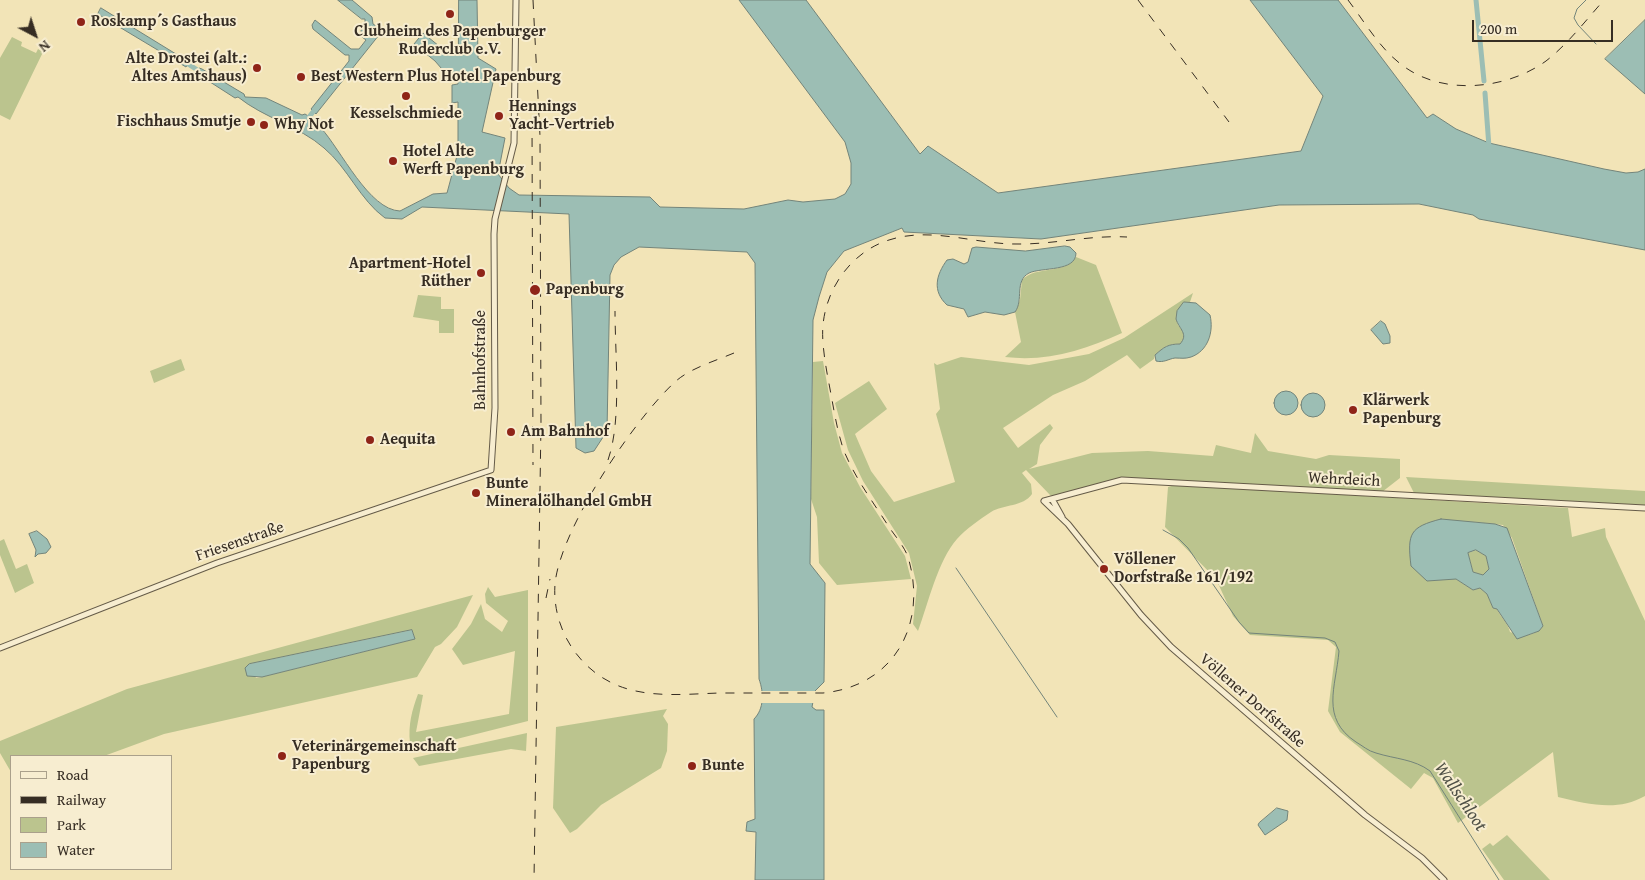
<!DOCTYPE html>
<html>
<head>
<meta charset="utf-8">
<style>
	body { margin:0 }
	#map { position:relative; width:1645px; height:880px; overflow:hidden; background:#f2e4b7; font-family:"Gentium Book Plus",serif }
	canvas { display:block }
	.legend { position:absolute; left:10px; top:755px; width:162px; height:115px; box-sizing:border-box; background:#f7edd0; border:1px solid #aaa08b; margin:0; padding:6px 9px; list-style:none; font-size:15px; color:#362d23 }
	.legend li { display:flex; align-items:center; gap:10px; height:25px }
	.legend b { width:25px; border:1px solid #aaa08b }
	.north { position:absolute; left:10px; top:10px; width:50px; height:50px; -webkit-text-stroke:4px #f7edd0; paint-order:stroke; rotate:140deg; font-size:14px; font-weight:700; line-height:20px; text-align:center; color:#362d23 }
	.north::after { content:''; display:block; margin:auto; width:18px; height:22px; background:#362d23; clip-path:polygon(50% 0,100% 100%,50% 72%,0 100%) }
	.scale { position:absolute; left:1472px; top:20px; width:141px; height:22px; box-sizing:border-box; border:2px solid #362d23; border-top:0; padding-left:6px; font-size:15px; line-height:18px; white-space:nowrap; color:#362d23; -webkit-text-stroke:4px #f7edd0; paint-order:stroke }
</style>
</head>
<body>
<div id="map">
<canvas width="1645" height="880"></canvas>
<ul class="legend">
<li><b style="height:6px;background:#f7edd0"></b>Road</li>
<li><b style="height:6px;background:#362d23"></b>Railway</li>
<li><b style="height:14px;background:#bbc48e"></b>Park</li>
<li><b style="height:14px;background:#9cbeb4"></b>Water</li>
</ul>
<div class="north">N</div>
<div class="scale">200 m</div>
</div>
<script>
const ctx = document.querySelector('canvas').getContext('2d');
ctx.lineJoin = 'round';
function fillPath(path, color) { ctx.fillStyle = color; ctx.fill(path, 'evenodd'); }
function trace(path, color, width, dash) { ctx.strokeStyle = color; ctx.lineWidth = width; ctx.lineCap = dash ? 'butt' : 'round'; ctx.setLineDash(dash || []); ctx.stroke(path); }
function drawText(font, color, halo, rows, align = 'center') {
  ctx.font = font + ' "Gentium Book Plus",serif'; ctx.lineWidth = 4; ctx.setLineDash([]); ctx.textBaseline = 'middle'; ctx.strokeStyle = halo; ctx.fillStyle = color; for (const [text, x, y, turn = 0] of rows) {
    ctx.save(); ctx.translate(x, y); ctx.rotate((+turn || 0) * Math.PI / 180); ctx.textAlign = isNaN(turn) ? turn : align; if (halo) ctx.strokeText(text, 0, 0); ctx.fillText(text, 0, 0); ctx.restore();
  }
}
fillPath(new Path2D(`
	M 12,37 L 22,42 L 21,46 L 36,53 L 38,49 L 43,52 L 10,120 L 0,115 L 0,58 Z
	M 1076,257 L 1096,265 L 1122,333 C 1084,350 1048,362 1005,357 L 1021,342 L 1015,312 L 1020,300 L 1022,280 C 1036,265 1065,275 1076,257 Z
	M 1193,293 L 1190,302 L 1184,302 L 1176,315 L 1178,325 L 1185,333 L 1184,340 L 1180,344 C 1168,344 1164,347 1155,355 L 1154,359 L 1140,369 L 1127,355 L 1085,381 L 1053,395 L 1003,428 L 1018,448 L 1050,424 L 1053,428 L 1040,445 L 1037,464 L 1029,469 L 1092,453 L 1148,451 L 1213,456 L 1216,445 L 1251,453 L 1255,433 L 1268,451 L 1316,459 L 1329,455 L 1400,459 L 1400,478 L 1382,492 L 1121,479 L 1051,496 L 1026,470 L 1022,473 L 1031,484 L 1032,494 C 1023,507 1004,504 991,512 C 979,520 967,528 957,539 C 938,560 928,604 918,631 L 913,624 L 917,586 L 909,553 L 863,481 L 848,450 L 835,403 L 869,381 L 887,409 L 855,434 L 871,471 L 894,502 L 955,482 L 936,414 L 940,409 L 934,363 L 937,365 L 961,357 L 1029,365 L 1089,354 L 1124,338 Z
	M 418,295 L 441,297 L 441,309 L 454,309 L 454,333 L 439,333 L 439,321 L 413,317 Z
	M 181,359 L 185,370 L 154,383 L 150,371 Z
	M 823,361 L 834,423 L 842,453 L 860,487 L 905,556 L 911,579 L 837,585 L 819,563 L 817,517 L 811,499 L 813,362 Z
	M 1406,477 L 1645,491 L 1645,505 L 1414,493 Z
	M 1175,485 L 1568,508 L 1572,537 L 1605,528 L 1606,537 L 1645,621 L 1645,796 C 1617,812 1588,804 1558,797 L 1553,752 L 1458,823 L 1433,778 L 1424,773 L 1411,789 L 1340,732 L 1328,711 L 1336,647 L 1328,640 L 1250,635 L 1233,616 L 1216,579 L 1165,527 L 1168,487 ZM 1473,522 L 1503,525 L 1512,538 L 1543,626 C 1533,637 1523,637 1510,632 C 1508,623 1501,618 1497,609 L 1493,608 L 1487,594 L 1480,588 L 1473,590 L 1456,579 L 1446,578 Z
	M 4,539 L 16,569 L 27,564 L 34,583 L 15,593 L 0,555 L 0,541 Z
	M 1476,550 L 1486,556 L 1489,569 L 1483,575 L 1473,572 L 1468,553 Z
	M 488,587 L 495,597 L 528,590 L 528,721 L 421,748 L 410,743 C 408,725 412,710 418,694 L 423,695 L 416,732 L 509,714 L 515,651 L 463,665 L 452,649 L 471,624 L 481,604 L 485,619 L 502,632 L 508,621 L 486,603 L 485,594 Z
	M 473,595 L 457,627 L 441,644 L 435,647 L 417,677 L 164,734 L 104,756 L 11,756 L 11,772 L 0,753 L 0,741 L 127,689 ZM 412,630 L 415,639 L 262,677 L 256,678 L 249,664 Z
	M 667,709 L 663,716 L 668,724 L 667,751 L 661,768 L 601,805 L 577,829 L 570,833 L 553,808 L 556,727 Z
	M 527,733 L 526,751 L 511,749 L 419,766 L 413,758 Z
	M 1507,835 L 1550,880 L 1504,880 L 1482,849 L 1490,843 L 1493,846 Z`), '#bbc48e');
const water = new Path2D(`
	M 338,0 L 352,0 L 372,17 L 373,24 L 379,28 L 379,35 L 316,114 L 311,109 L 349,61 L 349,55 L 345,55 L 313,29 L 312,25 L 315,20 L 351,49 L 359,49 L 366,40 L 362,37 L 361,30 L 365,25 L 365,19 L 362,19 Z
	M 459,0 L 477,0 L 478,58 L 496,69 L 482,132 L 505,138 L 498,174 L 509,188 L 519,195 L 650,197 L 660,207 L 744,209 L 788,200 L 803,202 L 835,199 L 845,194 L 851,184 L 851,163 L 845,142 L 739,0 L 806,0 L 920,154 L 928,146 L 998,193 L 1301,151 L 1323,96 L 1250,0 L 1338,0 L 1427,118 L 1433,114 L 1456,129 L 1489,143 L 1604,169 L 1626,173 L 1638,172 L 1645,169 L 1645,250 L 1479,219 L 1473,215 L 1419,204 L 1279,205 L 1041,239 L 904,232 L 902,228 L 844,251 L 827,272 L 819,297 L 813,320 L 810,564 L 825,583 L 824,682 L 815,691 L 812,707 L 816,710 L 824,710 L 824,880 L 755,880 L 756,832 L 746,831 L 747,822 L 755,819 L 754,719 C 764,709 764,693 759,679 L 755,263 L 747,252 L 639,247 L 621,257 L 614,265 L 610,275 L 607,431 L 594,451 L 585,453 L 576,448 L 569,214 L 422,207 L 402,219 L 385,218 C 360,200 348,168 324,148 C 299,126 264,118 238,97 L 235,98 L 196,73 L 199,68 L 202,69 L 244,94 L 245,97 L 266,98 L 302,115 L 305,114 L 313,119 L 314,128 L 321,128 C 341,150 369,210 400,211 L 433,194 L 447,193 L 458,152 L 458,102 L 452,103 L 452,85 L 458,84 L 458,75 L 448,76 L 435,61 L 414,44 L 423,33 L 439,46 L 458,46 Z
	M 101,8 L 189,62 L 186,67 L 101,16 L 98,14 Z
	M 1645,20 L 1645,94 L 1605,59 Z
	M 1065,246 L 1070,247 L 1076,253 C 1076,272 1042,267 1029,273 C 1014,281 1024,300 1015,312 L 1004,315 L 985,312 L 968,317 L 964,309 L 947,305 C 932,291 936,275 947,260 L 953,259 L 964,264 L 968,262 L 972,248 L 976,247 L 1025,251 Z
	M 1184,302 L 1196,303 L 1210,315 C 1214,332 1208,351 1191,357 C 1185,359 1181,358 1175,358 C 1168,359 1164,363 1156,361 L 1155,355 C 1164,347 1168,344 1180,344 C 1189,334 1179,329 1176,319 L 1177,311 Z
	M 1381,321 L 1385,324 L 1390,336 L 1390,343 L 1383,344 L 1371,330 Z
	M1274 403a12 12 0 1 1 24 0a12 12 0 1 1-24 0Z
	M1301 405a12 12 0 1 1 24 0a12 12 0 1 1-24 0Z
	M 1441,519 L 1495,524 L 1507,528 L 1543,626 L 1539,631 L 1517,639 L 1497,609 L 1493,608 L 1487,594 L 1480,588 L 1473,590 L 1456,579 L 1427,581 L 1411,566 C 1407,533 1410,527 1441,519 ZM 1476,550 L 1486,556 L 1489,569 L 1483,575 L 1473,572 L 1468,553 Z
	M 37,531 L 47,539 L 51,547 L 46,553 L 38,554 L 35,557 L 36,550 L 29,534 Z
	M 412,630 L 415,639 L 262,677 L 247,676 L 245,668 L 249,664 Z
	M 1277,808 L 1288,811 L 1287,820 L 1265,835 L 1258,825 L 1259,823 Z`);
fillPath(water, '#9cbeb4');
trace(water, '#73847a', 1);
fillPath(new Path2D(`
	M 759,691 L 818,691 L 815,703 L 759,703 Z`), '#f2e4b7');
trace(new Path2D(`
	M 1586,0 L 1577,9 L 1574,18 L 1578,25 L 1596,44
	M 1163,530 L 1179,539 L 1188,548 L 1239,622 L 1249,633 L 1325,638 L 1335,642 L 1339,651 C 1336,687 1320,718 1356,742 C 1363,746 1368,751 1376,753 C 1395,759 1414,759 1430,771 L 1499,880
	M 956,568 L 1057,717`), '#73847a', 1);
trace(new Path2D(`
	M 1476,0 L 1484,81
	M 182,60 L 202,73
	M 1485,93 L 1489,147
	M 305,122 L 317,107`), '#9cbeb4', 5);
const minor = new Path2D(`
	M 1052,499 L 1062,517
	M 0,648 L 217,563 L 491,470 L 495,408 L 494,234 L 495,219 L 514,143 L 516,0
	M 1444,880 L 1422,858 L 1365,815 L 1171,647 L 1141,615 L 1068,524 L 1044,501 L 1122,480 L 1645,508`);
trace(minor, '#655b48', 7);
trace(minor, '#f7edd0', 5);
trace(new Path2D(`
	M 533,0 L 540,136 L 541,423 L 534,880
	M 1138,0 L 1229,122
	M 1348,0 C 1364,21 1380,49 1402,65 C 1442,96 1506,90 1546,61 C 1568,44 1586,20 1604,0
	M 532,120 L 533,465
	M 734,353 C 715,361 691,368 676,381 C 635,418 560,529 555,584 C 552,625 575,665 612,683 C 645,699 685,694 720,693 C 755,693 789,693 823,693 C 895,686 928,623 908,557 C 904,546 895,536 889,527 C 873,502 855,478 844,451 C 837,431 834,410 830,389 C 827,373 824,358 823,342 C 819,298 847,253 889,240 C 932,226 976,245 1020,244 C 1056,244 1090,235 1127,237
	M 608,460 C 622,420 615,355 615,311
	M 546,598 L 550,579`), '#362d23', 1, [9, 9]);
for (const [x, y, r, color] of [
	[450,14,5,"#8f2418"],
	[81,22,5,"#8f2418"],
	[257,68,5,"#8f2418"],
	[301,77,5,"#8f2418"],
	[406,96,5,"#8f2418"],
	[499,116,5,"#8f2418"],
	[251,122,5,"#8f2418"],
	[264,125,5,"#8f2418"],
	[393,161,5,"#8f2418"],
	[481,273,5,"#8f2418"],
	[535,290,6,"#8f2418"],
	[1353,410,5,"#8f2418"],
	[511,432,5,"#8f2418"],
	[370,440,5,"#8f2418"],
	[476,493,5,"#8f2418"],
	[1104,569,5,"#8f2418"],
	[282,756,5,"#8f2418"],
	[692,766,5,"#8f2418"]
]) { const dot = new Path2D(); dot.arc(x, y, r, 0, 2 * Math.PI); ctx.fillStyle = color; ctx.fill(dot); trace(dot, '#f7edd0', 2); }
drawText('bold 16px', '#362d23', '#f7edd0', [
	["Roskamp´s Gasthaus",91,22],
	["Clubheim des Papenburger",450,32,"center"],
	["Ruderclub e.V.",450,50,"center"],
	["Alte Drostei (alt.:",247,59,"right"],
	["Altes Amtshaus)",247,77,"right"],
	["Best Western Plus Hotel Papenburg",311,77],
	["Hennings",509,107],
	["Yacht-Vertrieb",509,125],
	["Kesselschmiede",406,114,"center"],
	["Fischhaus Smutje",241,122,"right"],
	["Why Not",274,125],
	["Hotel Alte",403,152],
	["Werft Papenburg",403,170],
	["Apartment-Hotel",471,264,"right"],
	["Rüther",471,282,"right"],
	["Papenburg",546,290],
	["Klärwerk",1363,401],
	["Papenburg",1363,419],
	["Am Bahnhof",521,432],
	["Aequita",380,440],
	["Bunte",486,484],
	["Mineralölhandel GmbH",486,502],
	["Völlener",1114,560],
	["Dorfstraße 161/192",1114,578],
	["Veterinärgemeinschaft",292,747],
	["Papenburg",292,765],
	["Bunte",702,766]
], 'left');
drawText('16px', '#362d23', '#f7edd0', [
	["Bahnhofstraße",481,360,-90],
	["Wehrdeich",1344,480,3],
	["Friesenstraße",240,542,-19],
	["Völlener Dorfstraße",1252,701,41]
]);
drawText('italic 18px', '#505147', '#f7edd0', [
	["Wallschloot",1460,797,56]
]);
</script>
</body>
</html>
